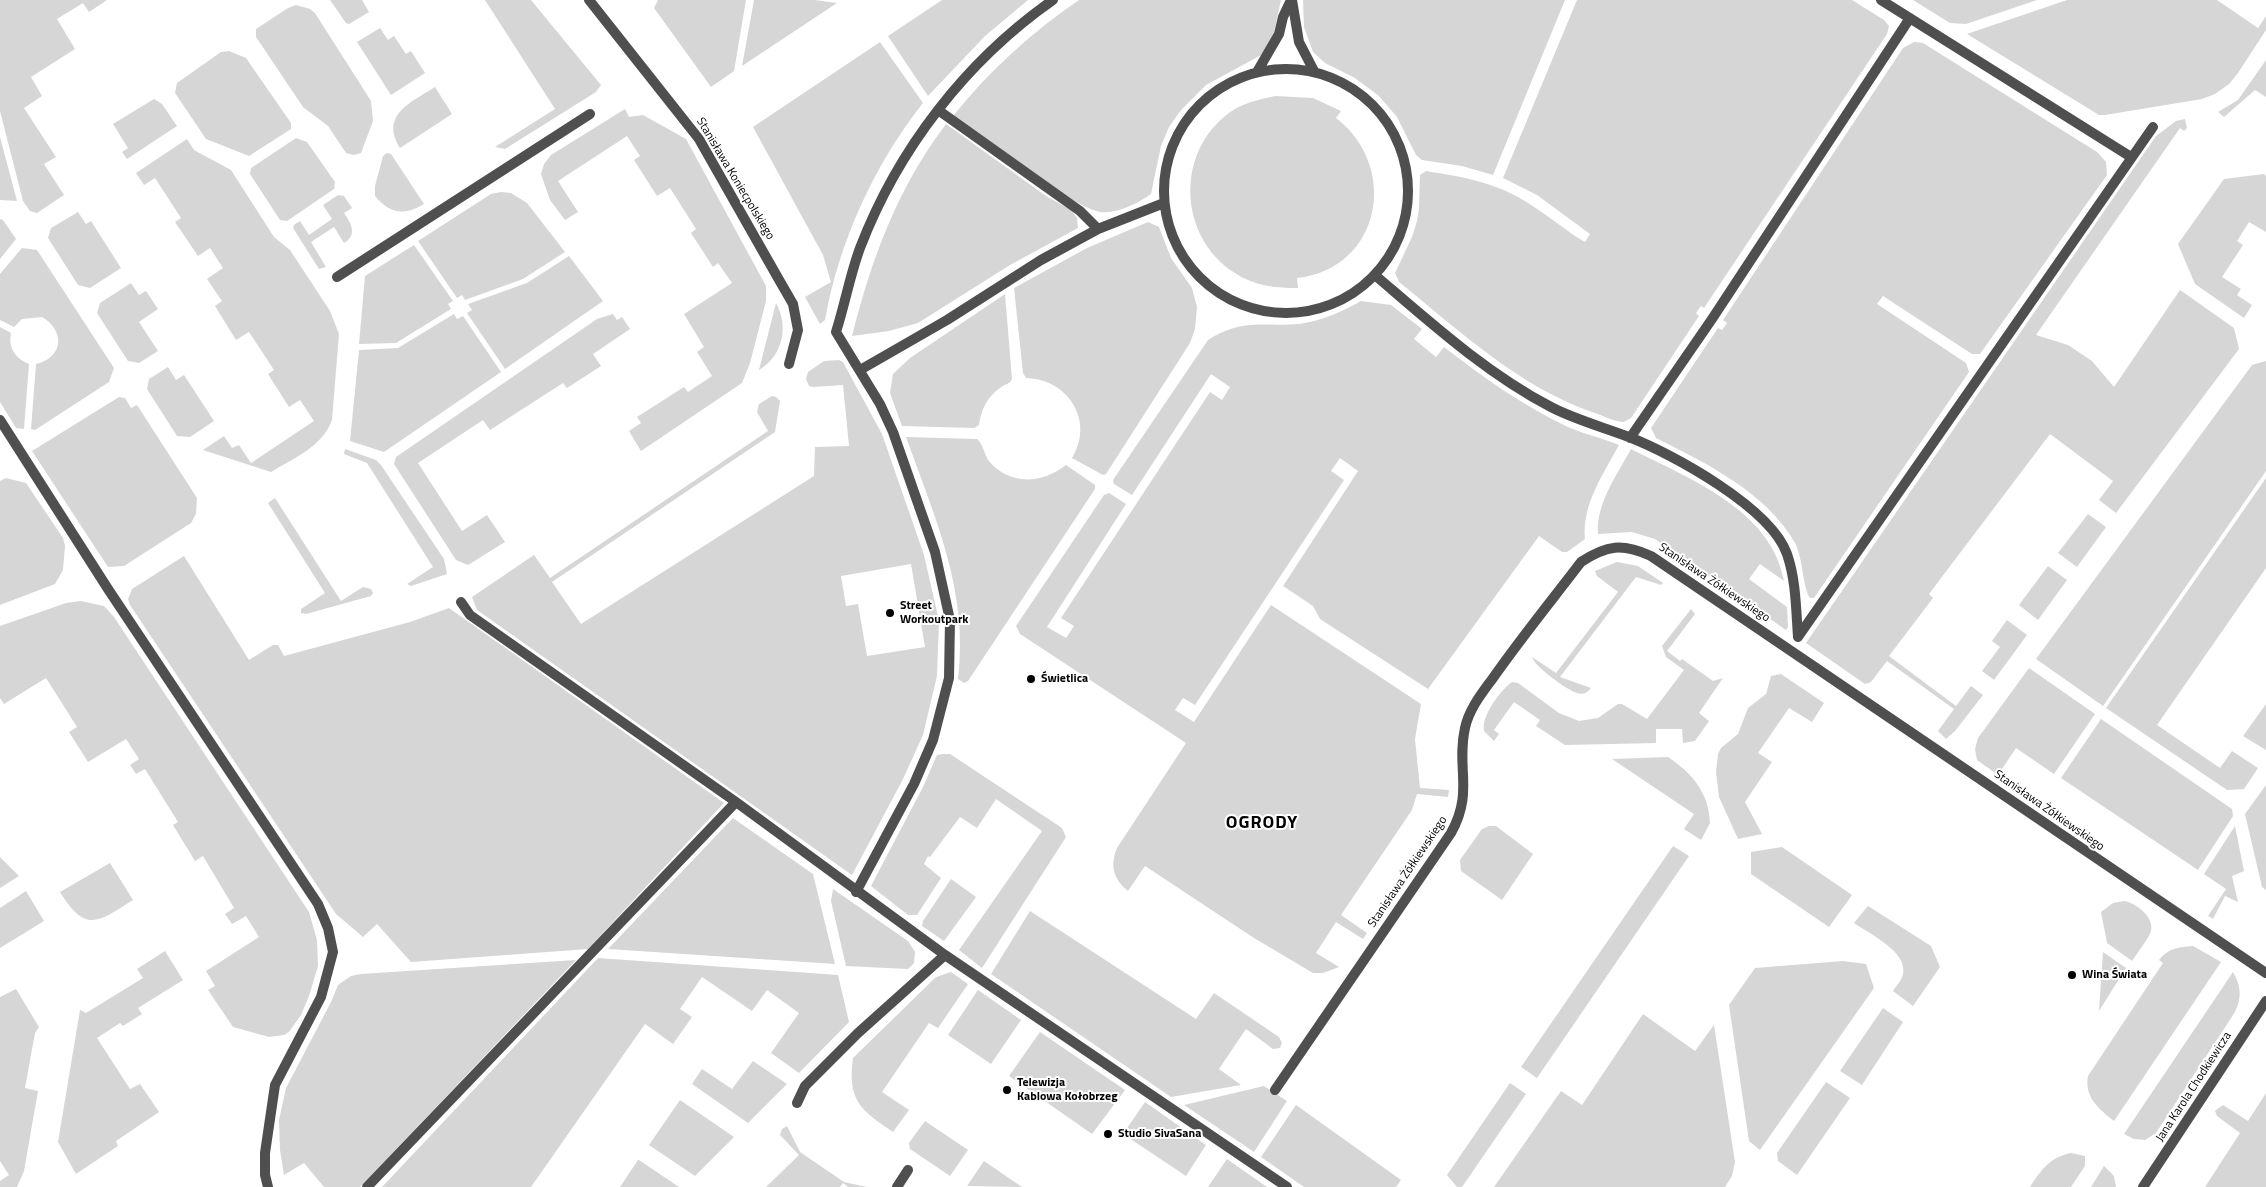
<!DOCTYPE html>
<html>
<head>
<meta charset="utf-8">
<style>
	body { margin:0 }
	canvas { display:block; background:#fff }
</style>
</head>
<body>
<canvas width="2266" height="1187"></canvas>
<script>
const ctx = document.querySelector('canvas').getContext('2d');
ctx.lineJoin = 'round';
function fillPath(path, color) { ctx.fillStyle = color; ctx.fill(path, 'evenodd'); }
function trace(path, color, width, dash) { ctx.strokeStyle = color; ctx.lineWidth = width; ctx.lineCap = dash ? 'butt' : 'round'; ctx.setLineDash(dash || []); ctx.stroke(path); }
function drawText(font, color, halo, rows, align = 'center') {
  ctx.font = font + ' "Titillium Web",sans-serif'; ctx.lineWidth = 4; ctx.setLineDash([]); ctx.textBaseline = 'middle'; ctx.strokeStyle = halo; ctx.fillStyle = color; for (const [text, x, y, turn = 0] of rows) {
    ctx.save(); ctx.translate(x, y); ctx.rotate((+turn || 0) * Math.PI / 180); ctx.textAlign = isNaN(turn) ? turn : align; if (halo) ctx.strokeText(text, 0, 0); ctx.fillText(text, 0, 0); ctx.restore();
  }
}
fillPath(new Path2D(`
	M 0,0 L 107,0 L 89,12 L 83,3 L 57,19 L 75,49 L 31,77 L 42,96 L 24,108 L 56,157 L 44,164 L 64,195 L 37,213 L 30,211 L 23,201 L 0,111 Z
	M 330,0 L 362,0 L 369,12 L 349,24 L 346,23 Z
	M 485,0 L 531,0 L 601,85 L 596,92 L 505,149 L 495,147 L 555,109 Z
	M 658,0 L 746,0 L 734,71 L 711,87 L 654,8 Z
	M 754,0 L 815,0 L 837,3 L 742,66 Z
	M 942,0 L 1028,0 L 985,36 L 928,96 L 888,36 Z
	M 1079,0 L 1281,0 L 1274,32 L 1263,54 L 1206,85 L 1181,110 L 1169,127 L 1161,146 L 1151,194 C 1139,203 1116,214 1101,212 C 1076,210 979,134 953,116 C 990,70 1031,33 1079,0 Z
	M 1303,0 L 1565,0 L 1493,175 L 1462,166 L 1422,160 L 1416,155 L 1397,117 L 1379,96 L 1355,78 L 1325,63 L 1313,52 L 1304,27 Z
	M 1577,0 L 1852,0 L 1884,20 L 1889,26 L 1887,34 L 1704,308 L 1701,306 L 1696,313 L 1699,316 L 1631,418 L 1624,422 C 1615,422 1604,416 1595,413 C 1520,388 1460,331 1399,282 L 1395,273 L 1412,237 L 1417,221 L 1419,208 L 1420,175 L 1426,171 C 1464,177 1499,183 1531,205 C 1549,216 1566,231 1585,242 L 1590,234 L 1537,195 L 1503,178 Z
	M 1913,0 L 2037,0 L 1966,24 L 1950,23 Z
	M 2067,0 L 2217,0 L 2258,28 L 2266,16 L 2266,30 L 2238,73 L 2229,84 L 2215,94 L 2202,99 L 2105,115 L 2099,115 L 1967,34 Z
	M 296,5 L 310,9 L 315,13 L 371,101 L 373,121 L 361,153 L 354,155 L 346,153 L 328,126 L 303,107 L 256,37 L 256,29 L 288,8 Z
	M 380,28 L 388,40 L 394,36 L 406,54 L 411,51 L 425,73 L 391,95 L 357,42 Z
	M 880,42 L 923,103 C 874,165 839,242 825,320 L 820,324 L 805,297 L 831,282 L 823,255 L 753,127 Z
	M 1914,42 L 1923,43 L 2097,152 L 2106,162 L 2107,175 L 1980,354 L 1972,354 L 1883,296 L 1877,304 L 1966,363 L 1969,372 L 1814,598 L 1810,598 C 1803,589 1803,558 1795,543 C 1767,493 1706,463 1656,438 L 1651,428 L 1718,328 L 1722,330 L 1727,323 L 1723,320 L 1903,48 Z
	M 229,51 L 246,58 L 291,123 L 291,129 L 249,156 L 206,139 L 175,93 L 177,83 L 221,52 Z
	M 2266,60 L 2266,97 L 2255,90 L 2224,117 L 2218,112 L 2238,100 Z
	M 435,87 L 452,114 L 400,148 C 380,115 410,103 435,87 Z
	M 1275,96 L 1313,98 L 1341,111 L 1336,118 C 1400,167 1381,269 1297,278 L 1298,288 C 1276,288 1254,286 1235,273 C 1176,236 1175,146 1235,109 C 1247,102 1262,99 1275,96 Z
	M 154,99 L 162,104 L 177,126 L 127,159 L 122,152 L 128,148 L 113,124 Z
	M 625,109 L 629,117 L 643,115 L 686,139 L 766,286 L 766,301 L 750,363 L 742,383 L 641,451 L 629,431 L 641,423 L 637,417 L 684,387 L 688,392 L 712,376 L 697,352 L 704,347 L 684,314 L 732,283 L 718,263 L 713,267 L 691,233 L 696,229 L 670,188 L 657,196 L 634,160 L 640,156 L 627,136 L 558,181 L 578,212 L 565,220 L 550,200 L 541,174 L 544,164 L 551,155 Z
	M 2185,119 L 2187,128 L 2184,131 L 2180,128 L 2036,335 L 2068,345 L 2092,361 L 2114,387 L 2180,290 L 2234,328 L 2239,349 L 2116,513 L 2099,500 L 2113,481 L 2050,434 L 1929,594 L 1933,598 L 1889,656 L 1956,706 L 1971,686 L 1983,695 L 1955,731 L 1946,739 L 1938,731 L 1954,709 L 1887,661 L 1871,682 L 1865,684 L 1806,643 L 2156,136 L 2176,121 Z
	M 946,124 L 1046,196 L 1071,210 L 1077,218 L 1078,228 L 1010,265 L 918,323 L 889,331 L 852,336 C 872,258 897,189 946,124 Z
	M 0,137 L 17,201 L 0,200 Z
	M 296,138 L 307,142 L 335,182 L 334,189 L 287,221 L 280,220 L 250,174 L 251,168 Z
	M 187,139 L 194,150 L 231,170 L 274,237 L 290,250 L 330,311 L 339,334 L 332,420 C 322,447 294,458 271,472 L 203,450 L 224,436 L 232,448 L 239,445 L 251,463 L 314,421 L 300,400 L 289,407 L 268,374 L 274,370 L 249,332 L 236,340 L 215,306 L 222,301 L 207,279 L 223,268 L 210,248 L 198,256 L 175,222 L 181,218 L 155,178 L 144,185 L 136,173 Z
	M 387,153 L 391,154 L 424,204 C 404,216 390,214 375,196 L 375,186 L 383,156 Z
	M 2264,174 L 2266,176 L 2266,232 L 2249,222 L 2237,241 L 2243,245 L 2222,277 L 2241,289 L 2237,295 L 2252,305 L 2244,318 L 2195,284 L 2178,244 L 2224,179 Z
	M 501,192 L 511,193 L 527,203 L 565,252 L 523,279 L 465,300 L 462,295 L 457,298 L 418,241 L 491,194 Z
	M 338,195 L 344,196 L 352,208 L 344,213 C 351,223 358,235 344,243 L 334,227 L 311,242 L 326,267 L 319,269 L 293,228 L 294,225 L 300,221 L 309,235 L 332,219 L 323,205 Z
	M 78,212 L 86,224 L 91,221 L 121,268 L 90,288 L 78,285 L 48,238 L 51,228 Z
	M 0,219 L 3,220 L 16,239 L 0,259 Z
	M 1148,222 L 1159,227 L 1171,258 L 1192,288 L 1197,307 L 1195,329 L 1190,343 L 1106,474 L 1103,475 L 1072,458 C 1095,421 1068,379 1026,378 L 1023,373 L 1014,288 L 1087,248 Z
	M 414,245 L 453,301 L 448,304 L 451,309 L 396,343 L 359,344 L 365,276 Z
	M 22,248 L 37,250 L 114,368 L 109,382 L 35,430 L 31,429 L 36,364 C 63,358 66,331 42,317 L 22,319 L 14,327 L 0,320 L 0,274 Z
	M 569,256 L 603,301 L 505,369 L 467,313 L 472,310 L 468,304 L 527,283 Z
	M 131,283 L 139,295 L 146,291 L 158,309 L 139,322 L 158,351 L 139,363 L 128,361 L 97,313 L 100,303 Z
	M 1005,294 L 1012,379 C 1010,384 1005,384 1000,388 C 987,397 981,410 979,425 L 974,428 L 902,426 L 890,393 L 893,374 L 910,358 Z
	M 1361,301 L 1391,305 L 1422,329 L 1414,339 L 1436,357 L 1444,347 C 1483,377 1523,406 1568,427 C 1584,434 1602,438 1619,445 C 1603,475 1582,504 1585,539 L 1567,552 L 1562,552 L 1539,536 L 1428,689 L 1320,619 L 1313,606 L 1283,586 L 1358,471 L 1340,458 L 1331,471 L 1344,480 L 1195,705 L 1183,698 L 1175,710 L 1194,722 L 1271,605 L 1421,704 L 1415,739 L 1420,788 L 1449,790 L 1448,797 L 1417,794 L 1412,810 L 1341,915 L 1367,933 L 1363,939 L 1336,922 L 1316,953 L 1339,967 L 1323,973 L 1313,973 L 1254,938 L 1145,866 L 1128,891 C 1113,879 1110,865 1117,848 L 1186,743 L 1020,634 L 1016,626 L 1104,495 L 1109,493 L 1126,504 L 1047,627 L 1066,638 L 1074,626 L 1061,618 L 1210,392 L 1222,400 L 1230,387 L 1211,374 L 1132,495 L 1114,484 L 1113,480 L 1208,340 C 1243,318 1262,327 1299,324 C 1321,321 1342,312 1361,301 Z
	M 776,303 C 789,326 783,356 759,370 Z
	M 454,314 L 457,319 L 463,316 L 501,372 L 384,452 L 350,441 L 359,350 L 398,348 Z
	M 613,314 L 617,320 L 622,317 L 630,329 L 593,354 L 601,366 L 567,388 L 563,383 L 490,430 L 483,420 L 418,463 L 462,531 L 487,515 L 505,542 L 468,565 L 456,560 L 394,464 L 396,457 L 597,319 Z
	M 0,327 L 11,333 C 8,348 15,358 29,364 L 24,429 L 16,428 L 0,402 Z
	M 839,360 L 843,362 L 882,434 L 924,555 L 939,621 L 937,676 L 923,735 L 903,779 L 852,875 L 477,610 L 472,597 L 534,555 L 550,578 L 768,431 L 757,412 L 759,404 L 772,396 L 776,397 L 780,401 L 775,432 L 552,582 L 581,624 L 814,476 L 815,447 L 849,446 L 843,385 L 813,387 L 809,386 L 806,379 L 808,372 L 824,361 ZM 911,564 L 925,647 L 867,656 L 858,604 L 846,606 L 841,576 Z
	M 2266,361 L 2266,471 L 2103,706 L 2036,659 L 2252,365 Z
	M 168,367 L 176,380 L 184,375 L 214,421 L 190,437 L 177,436 L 147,389 L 149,379 Z
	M 119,397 L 125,398 L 131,408 L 137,405 L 197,498 L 196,514 L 191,523 L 124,566 L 108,567 L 32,451 Z
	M 906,437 L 977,439 C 983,444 984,453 988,460 C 1009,486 1042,484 1066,465 L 1095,485 L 1095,489 L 968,681 L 964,683 L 958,679 C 969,592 935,518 906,437 Z
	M 345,449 L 376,460 L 381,465 L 444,559 L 447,574 L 411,586 L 407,584 L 433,567 L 367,463 L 344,454 Z
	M 1631,449 C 1688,478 1772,510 1784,581 L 1760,564 L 1749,579 L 1787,607 L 1788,627 L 1786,630 L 1655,539 L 1632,532 L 1598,534 C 1596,503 1617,475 1631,449 Z
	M 6,478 L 26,483 L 63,538 L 65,546 L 63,570 L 55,584 L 0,605 L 0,481 Z
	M 2266,478 L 2266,568 L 2157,725 L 2220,768 L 2232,751 L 2258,768 L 2244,789 L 2227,790 L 2106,708 Z
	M 275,498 L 341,601 L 363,587 L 371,589 L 373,593 L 371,596 L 306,614 L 301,613 L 301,609 L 325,593 L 268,503 Z
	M 2088,514 L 2106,527 L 2077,567 L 2058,553 Z
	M 184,556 L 249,660 L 273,645 L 278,645 L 284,656 L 410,622 L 449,608 L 724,803 L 588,949 L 411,962 L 377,924 L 363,937 L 336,914 L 130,605 L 128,599 L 132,589 Z
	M 1617,562 L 1638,566 L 1663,583 L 1661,585 L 1636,577 L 1560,677 L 1591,688 C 1587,693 1583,695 1577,693 C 1567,690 1534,666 1532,657 L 1556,673 L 1618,592 L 1597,576 L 1595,571 Z
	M 2048,566 L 2067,580 L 2038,620 L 2019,605 Z
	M 81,601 L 104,606 L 114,617 L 309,912 L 317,940 L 318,966 L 309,996 L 301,1015 L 289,1032 L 284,1035 L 269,1037 L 233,1027 L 208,990 L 215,986 L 206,971 L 259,937 L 246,916 L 232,924 L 225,914 L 234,908 L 203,856 L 195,861 L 173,825 L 178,822 L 145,769 L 136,774 L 130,765 L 139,759 L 126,739 L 88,762 L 69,732 L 77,727 L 46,678 L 4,704 L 0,698 L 0,626 L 66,603 Z
	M 1691,609 L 1695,614 L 1667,651 L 1680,661 L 1682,659 L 1713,681 L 1723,678 L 1699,713 L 1709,721 L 1695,741 L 1683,743 L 1682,729 L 1656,729 L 1656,743 L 1565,745 L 1536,726 L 1540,720 L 1514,702 L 1494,730 L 1499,734 L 1494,741 L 1484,731 C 1481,716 1500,691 1512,682 L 1518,683 L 1559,713 L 1579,721 L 1598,718 L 1618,704 L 1622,704 L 1647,719 L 1684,670 L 1666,657 L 1662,646 Z
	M 2007,620 L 2027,635 L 1994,680 L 1982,671 L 2000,647 L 1992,641 Z
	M 2029,668 L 2095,714 L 2054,774 L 2016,748 L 1998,775 L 1977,760 L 1975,749 L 1978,738 Z
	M 1781,674 L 1824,703 L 1812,722 L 1789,708 L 1758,753 L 1772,762 L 1745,802 L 1762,834 L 1738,839 L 1719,797 L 1716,772 L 1718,754 L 1721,748 L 1738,734 L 1748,708 L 1766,694 L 1771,676 Z
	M 2266,704 L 2266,750 L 2243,736 Z
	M 2101,719 L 2232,809 L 2233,816 L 2198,870 L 2061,778 Z
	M 944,754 L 950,754 L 1062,828 L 1066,837 L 982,968 L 959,950 L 1042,831 L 996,799 L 977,828 L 960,817 L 930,857 L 928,856 L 924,864 L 941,878 L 917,915 L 908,915 L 871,886 L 923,787 L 937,755 Z
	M 1668,757 C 1692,773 1709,793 1710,823 L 1701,840 L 1684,829 L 1694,814 L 1612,759 Z
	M 2266,785 L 2266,890 L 2262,887 L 2245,814 Z
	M 733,818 L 813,874 L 835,964 L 608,949 Z
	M 1489,826 L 1496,826 L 1533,854 L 1502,900 L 1461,871 L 1460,860 L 1482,829 Z
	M 2235,826 L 2244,871 L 2232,876 L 2238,902 L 2225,896 L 2213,919 L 2208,916 L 2226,889 L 2204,874 Z
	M 1673,846 L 1689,856 L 1537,1078 L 1521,1067 Z
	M 1782,847 L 1852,895 L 1829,927 L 1751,874 L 1751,852 Z
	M 0,857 L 19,876 L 0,888 Z
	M 110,863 L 133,900 C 98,922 86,934 60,892 Z
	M 951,879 L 976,897 L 944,941 L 922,926 L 923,921 Z
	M 833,889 L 908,941 L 915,952 L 914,963 L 908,969 L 846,966 L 831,901 Z
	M 26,891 L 44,921 L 0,948 L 0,908 Z
	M 2124,901 C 2137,903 2157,919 2150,934 C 2145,943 2138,952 2132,961 L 2107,943 L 2101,912 L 2113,903 Z
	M 1868,906 L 1931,946 L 1940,967 L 1913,1006 L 1893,991 C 1896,986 1902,980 1903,974 C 1908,952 1870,934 1854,923 Z
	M 1030,911 L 1196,1019 L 1214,993 L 1279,1037 L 1282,1043 L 1280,1048 L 1273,1049 L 1246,1029 L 1219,1069 L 1241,1085 L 1171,1097 L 991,974 Z
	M 2193,946 L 2221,962 L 2114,1121 C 2099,1109 2084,1097 2088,1076 L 2163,963 L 2159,960 C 2168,948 2179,947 2193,946 Z
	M 165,951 L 183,980 L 138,1008 L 142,1014 L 123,1026 L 120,1023 L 97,1038 L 130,1089 L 140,1084 L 159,1112 L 116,1141 L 118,1146 L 76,1174 L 58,1142 L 80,1010 L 86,1013 L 143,978 L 137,969 Z
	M 2103,952 L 2126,968 L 2099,1011 Z
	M 598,958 L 838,975 L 849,1022 L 799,1073 L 771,1053 L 799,1013 L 767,990 L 752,1011 L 702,977 L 680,1009 L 692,1017 L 673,1044 L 645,1024 L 531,1187 L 382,1187 Z
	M 576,960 L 360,1187 L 324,1187 L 304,1163 L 284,1175 L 280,1150 L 279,1120 L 286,1088 L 331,1002 L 338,985 L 351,976 L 361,974 Z
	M 1843,961 L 1866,964 L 1874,988 L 1760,1150 L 1749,1141 L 1729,1005 L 1755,968 Z
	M 951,972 L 968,984 L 938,1028 L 929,1023 L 882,1092 L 909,1110 L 893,1132 C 861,1110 847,1101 853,1058 L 936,977 Z
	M 2233,972 C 2241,986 2242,997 2235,1012 L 2156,1133 L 2145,1140 L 2134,1139 L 2124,1134 Z
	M 16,989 L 39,1027 L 35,1033 L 25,1088 L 38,1091 L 24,1171 L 17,1187 L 0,1187 L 0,1181 L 9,1175 L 0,1161 L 0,997 Z
	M 978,990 L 1021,1020 L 991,1064 L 948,1035 Z
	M 1883,1008 L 1903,1022 L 1862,1085 L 1840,1071 Z
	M 1643,1014 L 1695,1051 L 1714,1025 L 1735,1162 L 1732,1176 L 1725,1187 L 1494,1187 L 1561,1091 L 1582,1105 Z
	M 1040,1032 L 1125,1090 L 1092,1134 L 1009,1076 Z
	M 753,1061 L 787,1084 L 748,1123 L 692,1084 L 702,1069 L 732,1089 Z
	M 1826,1082 L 1850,1098 L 1797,1175 L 1778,1161 L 1777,1153 Z
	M 1510,1083 L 1526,1094 L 1462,1187 L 1457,1187 L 1447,1175 Z
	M 1264,1086 L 1287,1101 L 1254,1152 L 1184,1105 Z
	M 2266,1093 L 2266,1187 L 2205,1187 L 2240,1133 L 2217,1116 L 2215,1111 L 2223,1105 L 2248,1121 Z
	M 680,1100 L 734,1137 L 695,1176 L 649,1145 Z
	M 1145,1102 L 1206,1145 L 1186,1176 L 1123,1134 Z
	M 1296,1105 L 1401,1180 L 1396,1187 L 1304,1187 L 1261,1157 Z
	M 925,1121 L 968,1150 L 950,1176 L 910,1149 L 909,1143 Z
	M 787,1126 L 800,1152 L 844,1182 L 867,1187 L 848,1187 L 843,1183 L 840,1187 L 766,1187 L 799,1155 L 780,1135 L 782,1129 Z
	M 2071,1153 L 2085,1156 L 2085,1166 L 2071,1187 L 2030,1187 C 2041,1170 2050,1157 2071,1153 Z
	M 1227,1159 L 1267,1187 L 1208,1187 Z
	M 638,1160 L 639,1160 L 679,1187 L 620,1187 Z
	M 984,1161 L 1022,1187 L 967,1186 Z
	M 2104,1166 L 2114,1176 L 2116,1187 L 2091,1187 Z`), '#d6d6d6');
trace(new Path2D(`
	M 589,0 L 699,139 L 778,278 L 793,304 L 798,330 L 789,364
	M 1292,0 L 1299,42 L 1314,71
	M 1881,0 L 2131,157
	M1164 191a122 122 0 1 1 244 0a122 122 0 1 1-244 0Z
	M 1257,72 L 1279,34 L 1283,17 L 1291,0
	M 938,110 L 1080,211 L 1098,229
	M 1376,276 C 1431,323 1486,373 1551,407 C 1576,420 1603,427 1629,437 C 1673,454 1771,508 1787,554 C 1796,580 1796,609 1798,637
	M 337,277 L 590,114
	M 860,370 L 947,320 L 1041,260 L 1098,229 L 1164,203
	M 0,420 L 108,589 L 318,904 L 328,928 L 333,952 L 321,997 L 275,1085 L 265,1153 L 265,1175 L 268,1187
	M 1630,438 L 1712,319 L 1910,18
	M 461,602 L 470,615 L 736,802 L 945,955 L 1287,1187
	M 1798,637 L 2153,127
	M 856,892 L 914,784 L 933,740 L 949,678 L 950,620 L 935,552 L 893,432 L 880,404 L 836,332 C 845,304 850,275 860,248 C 898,149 966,61 1053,0
	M 1275,1090 L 1451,833 C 1474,792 1456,768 1465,728 C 1469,709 1482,693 1493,678 C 1521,638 1552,600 1581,562 C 1607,545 1622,543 1651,556 L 2266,973
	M 797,1103 L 805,1086 L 858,1033 L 945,955
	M 367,1187 L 736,802
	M 897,1187 L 908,1170
	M 2143,1187 L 2266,1001`), '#4f4f4f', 10);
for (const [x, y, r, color] of [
	[890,613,5,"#000"],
	[1031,679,5,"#000"],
	[2072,975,5,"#000"],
	[1007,1090,5,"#000"],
	[1108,1134,5,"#000"]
]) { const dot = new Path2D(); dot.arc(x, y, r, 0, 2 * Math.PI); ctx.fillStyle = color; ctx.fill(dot); trace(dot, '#fff', 2); }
drawText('12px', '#000', '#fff', [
	["Stanisława Koniecpolskiego",735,179,59],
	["Stanisława Żółkiewskiego",1714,583,34],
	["Stanisława Żółkiewskiego",2049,811,35],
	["Stanisława Żółkiewskiego",1408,872,-56],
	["Jana Karola Chodkiewicza",2194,1087,-57]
]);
drawText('bold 12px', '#000', '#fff', [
	["Street",900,606],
	["Workoutpark",900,620],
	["Świetlica",1041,679],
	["Wina Świata",2082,975],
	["Telewizja",1017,1083],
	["Kablowa Kołobrzeg",1017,1097],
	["Studio SivaSana",1118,1134]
], 'left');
ctx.letterSpacing = '1px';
drawText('bold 18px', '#000', '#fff', [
	["OGRODY",1262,824]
]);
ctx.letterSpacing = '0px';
</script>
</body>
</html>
